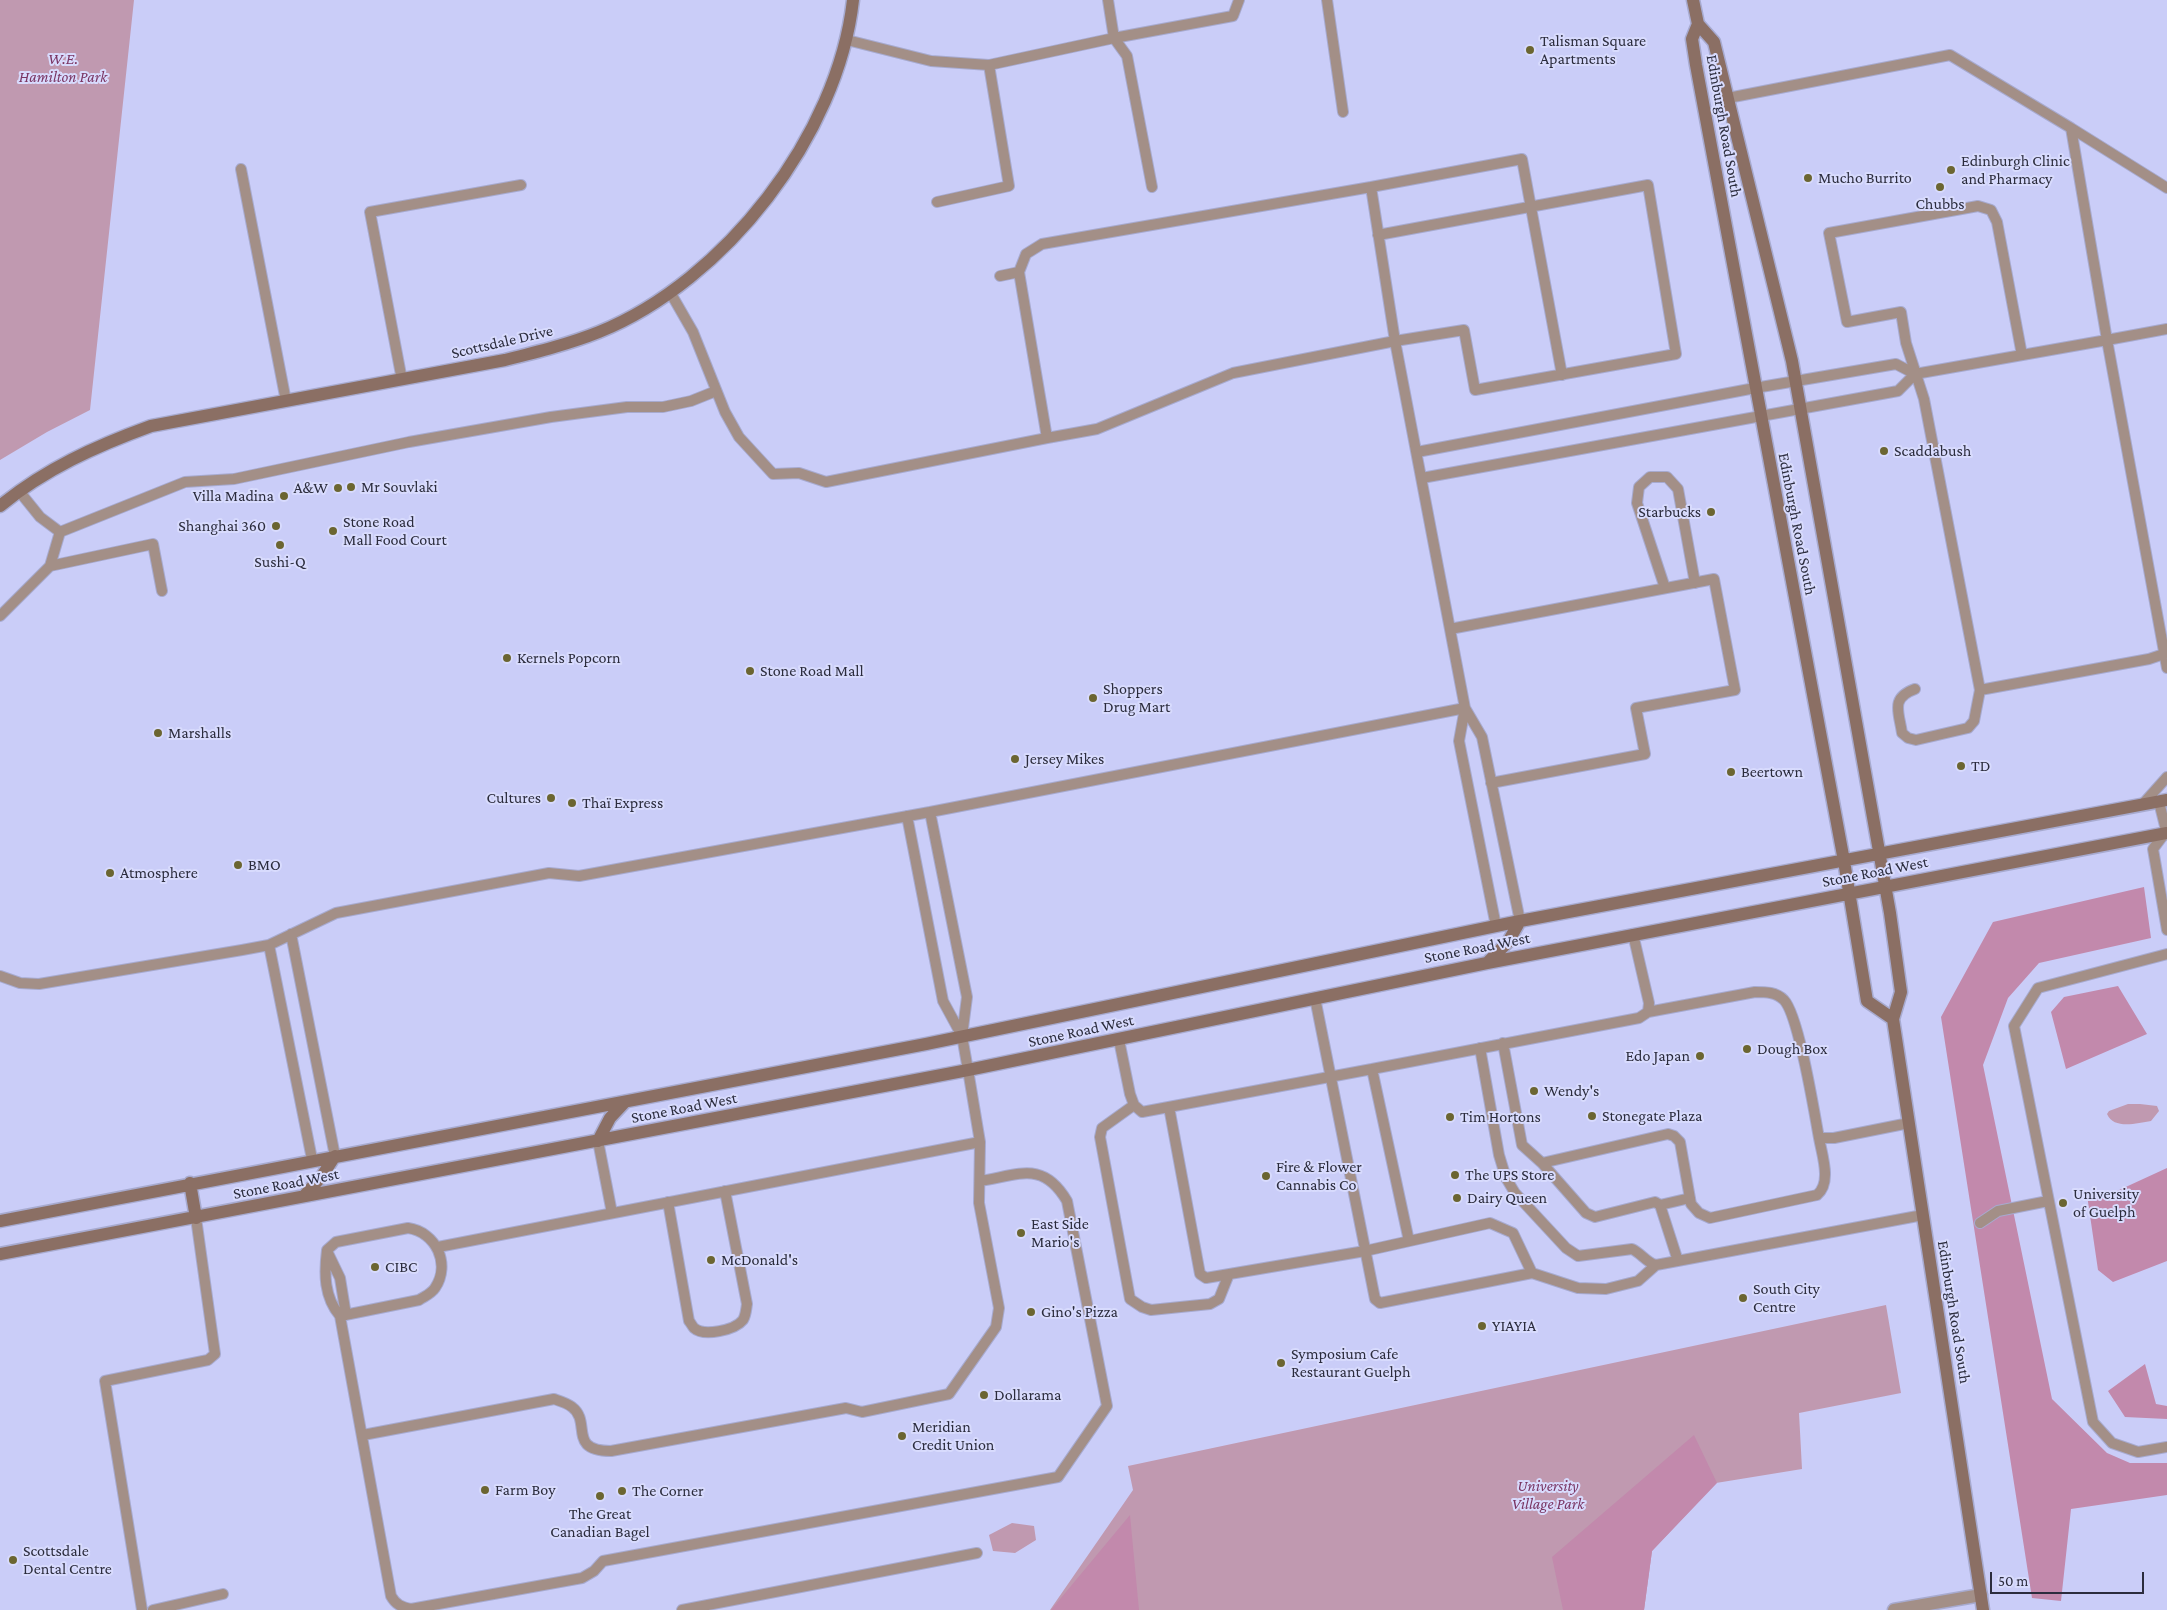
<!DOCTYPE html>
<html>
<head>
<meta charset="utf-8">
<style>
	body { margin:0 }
	#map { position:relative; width:2167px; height:1610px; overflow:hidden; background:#cacdf8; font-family:"Crimson Pro",serif }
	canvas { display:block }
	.scale { position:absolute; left:1990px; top:1572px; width:154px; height:22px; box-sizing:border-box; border:2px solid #2b2c3d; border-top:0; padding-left:6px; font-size:15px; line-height:18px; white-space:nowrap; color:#2b2c3d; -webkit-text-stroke:4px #d8dbfd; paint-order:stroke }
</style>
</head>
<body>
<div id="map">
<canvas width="2167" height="1610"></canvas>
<div class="scale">50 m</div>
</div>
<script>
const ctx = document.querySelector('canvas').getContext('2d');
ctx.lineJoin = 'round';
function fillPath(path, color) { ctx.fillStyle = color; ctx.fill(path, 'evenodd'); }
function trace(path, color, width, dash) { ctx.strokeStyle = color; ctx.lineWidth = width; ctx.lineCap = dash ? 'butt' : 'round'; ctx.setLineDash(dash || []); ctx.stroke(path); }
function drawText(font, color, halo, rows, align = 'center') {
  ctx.font = font + ' "Crimson Pro",serif'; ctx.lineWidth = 4; ctx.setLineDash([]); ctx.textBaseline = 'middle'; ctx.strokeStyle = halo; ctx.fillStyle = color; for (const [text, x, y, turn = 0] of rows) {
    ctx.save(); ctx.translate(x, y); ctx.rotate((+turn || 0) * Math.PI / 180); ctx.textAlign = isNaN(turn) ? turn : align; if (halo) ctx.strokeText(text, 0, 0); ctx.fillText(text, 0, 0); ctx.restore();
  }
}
fillPath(new Path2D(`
	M 0,0 L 134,0 L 90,410 L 47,432 L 0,460 Z
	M 2128,1104 L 2140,1104 L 2157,1106 L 2159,1111 L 2151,1121 C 2137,1123 2114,1130 2107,1114 L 2109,1111 Z
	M 1886,1305 L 1901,1393 L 1799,1413 L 1802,1469 L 1716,1483 L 1652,1551 L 1644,1610 L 1050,1610 L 1133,1490 L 1128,1466 Z
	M 1012,1523 L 1034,1526 L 1036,1540 L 1015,1553 L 993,1551 L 989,1535 Z`), '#c099b0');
fillPath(new Path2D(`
	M 2144,887 L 2151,938 L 2039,963 L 2008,998 L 1983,1065 L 2052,1399 L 2107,1453 L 2130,1463 L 2167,1463 L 2167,1495 L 2071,1509 L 2061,1601 L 2032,1598 L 1941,1017 L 1993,922 Z
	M 2118,986 L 2147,1034 L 2066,1069 L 2051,1012 L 2064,997 Z
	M 2167,1168 L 2167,1261 L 2113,1282 L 2098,1270 L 2087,1195 L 2117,1191 Z
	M 2145,1364 L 2156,1404 L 2167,1406 L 2167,1419 L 2125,1417 L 2108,1391 Z
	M 1694,1435 L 1717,1483 L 1652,1551 L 1644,1610 L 1563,1610 L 1552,1557 Z
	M 1130,1515 L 1139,1610 L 1051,1610 Z`), '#c289ac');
const lane = new Path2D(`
	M 1108,0 L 1114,38 L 1127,56 L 1152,187
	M 1327,0 L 1343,112
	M 847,40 L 931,61 L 989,65 L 1114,38 L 1233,16 L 1239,0
	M 1728,98 L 1950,55 L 2071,128 L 2107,340 L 2167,329
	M 2071,128 L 2167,188
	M 241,169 L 286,401
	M 1371,187 L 1522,159 L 1562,375
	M 937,202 L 1009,186 L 989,65
	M 1000,276 L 1019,272
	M 2022,355 L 1997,222 L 1991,210 L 1978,206 L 1829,233 L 1847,322 L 1901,312 L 1906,343 L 1924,399 L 1980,690 L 2149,659 L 2167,653
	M 402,380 L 370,212 L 521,185
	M 1047,438 L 1097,429 L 1233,373 L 1395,341 L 1464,330 L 1475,390 L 1676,354 L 1648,185 L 1378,235
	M 1417,452 L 1755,388 L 1896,364 L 1915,374 L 2107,340 L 2167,668
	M 1422,478 L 1898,391 L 1915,374
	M 19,491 L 40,517 L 60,532 L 185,482 L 234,479 L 409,442 L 551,417 L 627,407 L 663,407 L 691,401 L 716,391
	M 50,566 L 60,532
	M 1665,588 L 1637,503 L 1639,487 L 1650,477 L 1667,477 L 1678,489 L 1695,583
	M 0,616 L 50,566 L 153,544 L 162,591
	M 1450,629 L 1714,579 L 1735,690 L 1636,708 L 1645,754 L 1491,783
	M 1915,689 C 1890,698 1899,712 1902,733 L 1908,738 L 1916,740 L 1968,728 L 1974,721 L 1980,690
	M 1465,708 L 1459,741 L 1496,926
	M 1465,708 L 1482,737 L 1520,921
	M 2159,802 L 2167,834
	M 2142,805 L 2167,777
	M 930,812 L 967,997 L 962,1036
	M 2165,833 L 2153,849 L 2167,930
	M 291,934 L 335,1156
	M 269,945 L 312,1159
	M 2167,954 L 2038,988 L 2014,1026 L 2093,1422 L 2112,1443 L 2138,1452 L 2167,1447
	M 0,976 L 20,983 L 39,984 L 242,950 L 269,945 L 336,913 L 549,873 L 579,876 L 930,812 L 1465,708 L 1395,341 L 1371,187 L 1042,244 L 1026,254 L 1019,272 L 1047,438 L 826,482 L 799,473 L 773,474 L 739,437 L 725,412 L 693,332 L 670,292
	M 1315,998 L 1374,1294 L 1375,1299 L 1380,1303 L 1532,1273 L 1578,1288 L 1606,1289 L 1638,1281 L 1656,1265 L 1923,1215
	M 1648,1012 L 1755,992 C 1766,992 1776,992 1784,1000 C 1799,1016 1814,1111 1819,1138 L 1834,1138 L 1909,1123
	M 1119,1040 L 1130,1094 L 1134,1105 L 1142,1112 L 1372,1069 L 1409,1241
	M 1503,1043 L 1522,1145 L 1542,1163 L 1668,1134 L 1674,1136 L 1680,1142 L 1691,1204 L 1699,1213 L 1710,1218 L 1817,1195 C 1832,1183 1822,1155 1819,1138
	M 1480,1048 L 1499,1155 L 1506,1178 L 1515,1193 L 1566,1248 L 1578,1256 L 1632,1249 C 1641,1253 1647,1263 1656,1265
	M 1372,1069 L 1639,1018 L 1648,1012 L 1649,1003 L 1633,934
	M 1134,1105 L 1102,1128 L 1100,1137 L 1130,1299 L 1142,1307 L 1151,1310 L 1210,1304 L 1219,1299 L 1229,1274
	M 1169,1107 L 1200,1274 L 1206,1278 L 1365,1251 L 1490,1223 L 1513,1233 L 1532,1273
	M 598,1141 L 612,1213
	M 1542,1163 L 1586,1213 L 1595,1217 L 1655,1202 L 1660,1205 L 1678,1261
	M 668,1202 L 689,1321 C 691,1323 692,1326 694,1328 C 704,1337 735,1330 743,1320 C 746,1315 746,1310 747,1304 L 725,1191
	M 1660,1205 L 1690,1198
	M 1980,1223 L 1998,1211 L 2048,1201
	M 438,1247 L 980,1142
	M 327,1251 L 340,1278 L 346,1315
	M 340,1316 L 419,1300 C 425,1296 431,1294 435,1288 C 451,1264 436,1232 408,1228 L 336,1242 L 327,1250 C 324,1274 324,1297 340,1316 L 391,1596 C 396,1605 402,1607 411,1609 L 582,1578 L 594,1571 L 603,1561 L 1058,1477 L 1107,1406 L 1067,1201 C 1043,1160 1019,1175 980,1181
	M 363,1435 L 554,1399 C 560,1401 567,1403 572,1407 C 592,1422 567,1451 611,1451 L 846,1408 L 862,1412 L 949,1394 L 996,1327 L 999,1308 L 979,1203 L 980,1142 L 968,1070 L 962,1036 L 943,1001 L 907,816
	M 142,1610 L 105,1381 L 208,1360 L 215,1354 L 196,1218
	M 153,1610 L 223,1594
	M 682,1610 L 977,1553`);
const street = new Path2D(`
	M 1894,1610 L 1981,1595`);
const secondary = new Path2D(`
	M 1693,0 L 1698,24 L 1692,39 L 1696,65 L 1844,861 L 1867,1001 L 1893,1019
	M 1698,24 L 1714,42 L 1792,361 L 1890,913 L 1901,992 L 1893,1019 L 1983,1610
	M 0,506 C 45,469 96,446 151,426 L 505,360 C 537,352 569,344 599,332 C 725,281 838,135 853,0
	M 1487,963 L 1508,942 L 1520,921
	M 598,1141 L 610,1118 L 625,1102
	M 190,1183 L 196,1218
	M 304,1196 L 322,1176 L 335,1156
	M 0,1221 L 926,1044 L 1520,921 L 2167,800
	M 0,1254 L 968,1070 L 1487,963 L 2167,833`);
trace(lane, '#a7aacf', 12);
trace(street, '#a7aacf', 15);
trace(secondary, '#a7aacf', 15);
trace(lane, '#a38f87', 10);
trace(street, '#a38f87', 12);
trace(secondary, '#8b6f64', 12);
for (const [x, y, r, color] of [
	[1530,50,5,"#6b6531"],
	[1951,170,5,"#6b6531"],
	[1808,178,5,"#6b6531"],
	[1940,187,5,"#6b6531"],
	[1884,451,5,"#6b6531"],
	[351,487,5,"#6b6531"],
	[338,488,5,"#6b6531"],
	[284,496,5,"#6b6531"],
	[1711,512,5,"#6b6531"],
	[276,526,5,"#6b6531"],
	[333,531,5,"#6b6531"],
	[280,545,5,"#6b6531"],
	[507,658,5,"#6b6531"],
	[750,671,5,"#6b6531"],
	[1093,698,5,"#6b6531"],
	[158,733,5,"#6b6531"],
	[1015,759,5,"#6b6531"],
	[1961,766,5,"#6b6531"],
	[1731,772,5,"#6b6531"],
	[551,798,5,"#6b6531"],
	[572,803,5,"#6b6531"],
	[238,865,5,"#6b6531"],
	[110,873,5,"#6b6531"],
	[1747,1049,5,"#6b6531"],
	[1700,1056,5,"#6b6531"],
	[1534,1091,5,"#6b6531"],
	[1592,1116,5,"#6b6531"],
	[1450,1117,5,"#6b6531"],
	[1455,1175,5,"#6b6531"],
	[1266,1176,5,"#6b6531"],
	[1457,1198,5,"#6b6531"],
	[2063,1203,5,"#6b6531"],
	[1021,1233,5,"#6b6531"],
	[711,1260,5,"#6b6531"],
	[375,1267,5,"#6b6531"],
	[1743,1298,5,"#6b6531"],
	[1031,1312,5,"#6b6531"],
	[1482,1326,5,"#6b6531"],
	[1281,1363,5,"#6b6531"],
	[984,1395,5,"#6b6531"],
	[902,1436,5,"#6b6531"],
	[485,1490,5,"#6b6531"],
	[622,1491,5,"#6b6531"],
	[600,1496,5,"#6b6531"],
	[13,1560,5,"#6b6531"]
]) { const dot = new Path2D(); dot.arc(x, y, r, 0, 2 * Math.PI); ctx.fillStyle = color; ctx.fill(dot); trace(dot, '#d8dbfd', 2); }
drawText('16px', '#2b2c3d', '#d8dbfd', [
	["Talisman Square",1540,41],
	["Apartments",1540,59],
	["Edinburgh Clinic",1961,161],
	["and Pharmacy",1961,179],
	["Mucho Burrito",1818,178],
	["Chubbs",1940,204,"center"],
	["Scaddabush",1894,451],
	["Mr Souvlaki",361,487],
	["A&W",328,488,"right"],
	["Villa Madina",274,496,"right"],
	["Starbucks",1701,512,"right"],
	["Stone Road",343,522],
	["Mall Food Court",343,540],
	["Shanghai 360",266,526,"right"],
	["Sushi-Q",280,562,"center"],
	["Kernels Popcorn",517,658],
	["Stone Road Mall",760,671],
	["Shoppers",1103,689],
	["Drug Mart",1103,707],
	["Marshalls",168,733],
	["Jersey Mikes",1025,759],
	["TD",1971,766],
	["Beertown",1741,772],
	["Cultures",541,798,"right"],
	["Thaï Express",582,803],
	["BMO",248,865],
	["Atmosphere",120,873],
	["Dough Box",1757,1049],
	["Edo Japan",1690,1056,"right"],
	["Wendy's",1544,1091],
	["Stonegate Plaza",1602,1116],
	["Tim Hortons",1460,1117],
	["Fire & Flower",1276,1167],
	["Cannabis Co",1276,1185],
	["The UPS Store",1465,1175],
	["University",2073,1194],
	["of Guelph",2073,1212],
	["Dairy Queen",1467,1198],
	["East Side",1031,1224],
	["Mario's",1031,1242],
	["McDonald's",721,1260],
	["CIBC",385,1267],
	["South City",1753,1289],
	["Centre",1753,1307],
	["Gino's Pizza",1041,1312],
	["YIAYIA",1492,1326],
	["Symposium Cafe",1291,1354],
	["Restaurant Guelph",1291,1372],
	["Dollarama",994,1395],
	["Meridian",912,1427],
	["Credit Union",912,1445],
	["Farm Boy",495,1490],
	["The Corner",632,1491],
	["The Great",600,1514,"center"],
	["Canadian Bagel",600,1532,"center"],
	["Scottsdale",23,1551],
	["Dental Centre",23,1569]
], 'left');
drawText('italic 16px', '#7a3563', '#d8dbfd', [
	["W.E.",63,59],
	["Hamilton Park",63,77],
	["University",1548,1486],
	["Village Park",1548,1504]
]);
drawText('16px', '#2b2c3d', '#d8dbfd', [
	["Edinburgh Road South",1724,126,80],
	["Scottsdale Drive",502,342,-13],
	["Edinburgh Road South",1797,524,79],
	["Stone Road West",1875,872,-11],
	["Stone Road West",1477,948,-11],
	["Stone Road West",1081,1031,-12],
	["Stone Road West",684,1108,-11],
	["Stone Road West",286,1184,-11],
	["Edinburgh Road South",1954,1312,81]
]);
</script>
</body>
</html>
